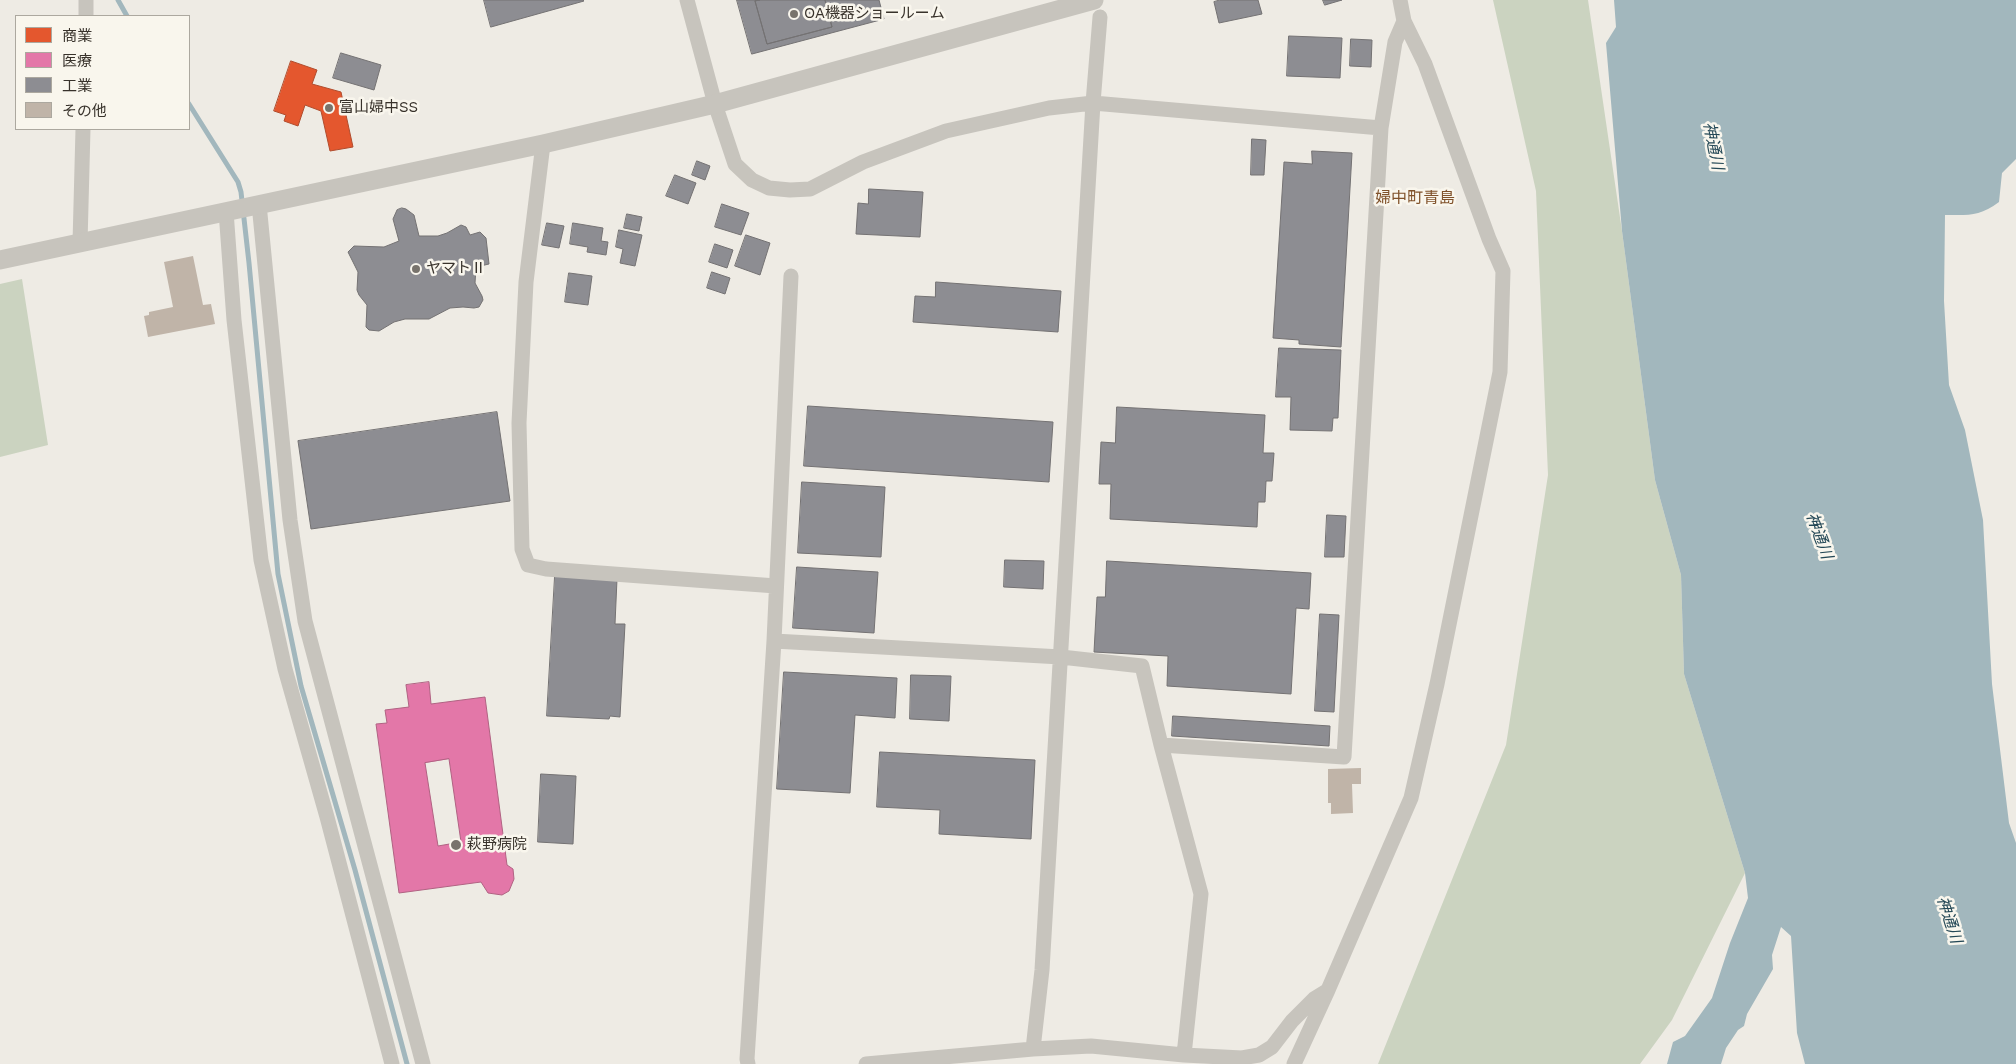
<!DOCTYPE html>
<html>
<head>
<meta charset="utf-8">
<style>
	body { margin:0 }
	#map { position:relative; width:2016px; height:1064px; overflow:hidden; background:#eeebe4; font-family:"Work Sans","Noto Sans JP",sans-serif }
	canvas { display:block }
	.legend { position:absolute; left:15px; top:15px; width:175px; height:115px; box-sizing:border-box; background:#f9f6ed; border:1px solid #aca89f; margin:0; padding:6px 9px; list-style:none; font-size:15px; color:#38322b }
	.legend li { display:flex; align-items:center; gap:10px; height:25px }
	.legend b { width:25px; border:1px solid #aca89f }
</style>
</head>
<body>
<div id="map">
<canvas width="2016" height="1064"></canvas>
<ul class="legend">
<li><b style="height:14px;background:#e4572e"></b>商業</li>
<li><b style="height:14px;background:#e377a8"></b>医療</li>
<li><b style="height:14px;background:#8d8d92"></b>工業</li>
<li><b style="height:14px;background:#c0b4a8"></b>その他</li>
</ul>
</div>
<script>
const ctx = document.querySelector('canvas').getContext('2d');
ctx.lineJoin = 'round';
function fillPath(path, color) { ctx.fillStyle = color; ctx.fill(path, 'evenodd'); }
function trace(path, color, width, dash) { ctx.strokeStyle = color; ctx.lineWidth = width; ctx.lineCap = dash ? 'butt' : 'round'; ctx.setLineDash(dash || []); ctx.stroke(path); }
function drawText(font, color, halo, rows, align = 'center') {
  ctx.font = font + ' "Work Sans","Noto Sans JP",sans-serif'; ctx.lineWidth = 5; ctx.setLineDash([]); ctx.textBaseline = 'middle'; ctx.strokeStyle = halo; ctx.fillStyle = color; for (const [text, x, y, turn = 0] of rows) {
    ctx.save(); ctx.translate(x, y); ctx.rotate((+turn || 0) * Math.PI / 180); ctx.textAlign = isNaN(turn) ? turn : align; if (halo) ctx.strokeText(text, 0, 0); ctx.fillText(text, 0, 0); ctx.restore();
  }
}
fillPath(new Path2D(`
	M 1493,0 L 1588,0 L 1622,231 L 1655,480 L 1681,575 L 1684,674 L 1745,873 L 1672,1020 L 1640,1064 L 1378,1064 L 1506,745 L 1548,475 L 1536,191 Z
	M 22,279 L 48,445 L 0,457 L 0,284 Z`), '#cbd3c0');
fillPath(new Path2D(`
	M 1614,0 L 2016,0 L 2016,159 L 2002,173 L 1999,202 C 1979,217 1968,215 1945,215 L 1944,301 L 1949,385 L 1965,430 L 1983,520 L 1992,684 L 2009,823 L 2016,843 L 2016,1064 L 1805,1064 L 1797,1033 L 1791,936 L 1781,927 L 1772,955 L 1773,969 L 1747,1014 L 1744,1026 L 1738,1030 L 1726,1048 L 1721,1064 L 1667,1064 L 1673,1042 L 1685,1036 L 1712,998 L 1730,943 L 1748,898 L 1745,873 L 1684,674 L 1681,575 L 1655,480 L 1622,231 L 1606,43 L 1616,27 Z`), '#a2b7bd');
const shops = new Path2D(`
	M 291,61 L 317,70 L 312,84 L 341,92 L 353,147 L 330,151 L 321,111 L 305,105 L 298,126 L 284,121 L 286,115 L 274,111 Z`);
fillPath(shops, '#e4572e');
trace(shops, '#b04c2d', 1);
const health = new Path2D(`
	M 429,682 L 431,704 L 485,697 L 507,865 L 513,869 L 514,879 L 509,891 L 502,895 L 488,893 L 481,882 L 399,893 L 376,724 L 387,723 L 385,710 L 409,707 L 406,685 ZM 449,759 L 461,842 L 438,846 L 425,763 Z`);
fillPath(health, '#e377a8');
trace(health, '#b06282', 1);
const industry = new Path2D(`
	M 484,0 L 583,0 L 584,1 L 491,27 Z
	M 737,0 L 760,0 L 755,1 L 767,44 L 832,27 L 825,0 L 879,0 L 884,19 L 752,54 Z
	M 760,0 L 825,0 L 832,27 L 767,44 L 755,1 Z
	M 1220,0 L 1258,0 L 1262,14 L 1219,23 L 1214,2 Z
	M 1323,0 L 1342,0 L 1325,5 Z
	M 1289,36 L 1342,38 L 1340,78 L 1287,76 Z
	M 1351,39 L 1372,40 L 1371,67 L 1350,66 Z
	M 341,53 L 381,65 L 374,90 L 333,78 Z
	M 1252,139 L 1266,140 L 1264,175 L 1251,175 Z
	M 1312,151 L 1352,153 L 1341,347 L 1299,344 L 1299,340 L 1273,338 L 1284,162 L 1312,164 Z
	M 697,161 L 710,166 L 705,180 L 692,175 Z
	M 675,175 L 696,183 L 688,204 L 666,196 Z
	M 869,189 L 923,192 L 920,237 L 856,234 L 858,203 L 868,204 Z
	M 722,204 L 749,213 L 741,235 L 715,227 Z
	M 402,208 L 406,209 L 414,215 L 419,236 L 438,236 L 447,233 L 461,225 L 466,227 L 470,235 L 480,232 L 486,238 L 489,264 L 476,267 L 475,283 L 482,296 L 483,300 L 479,307 L 474,308 L 463,307 L 450,308 L 429,319 L 405,319 L 394,322 L 379,331 L 369,330 L 366,327 L 367,305 L 359,295 L 357,290 L 358,272 L 348,252 L 354,246 L 384,247 L 399,241 L 393,219 L 397,210 Z
	M 627,214 L 642,217 L 639,231 L 624,228 Z
	M 547,223 L 564,226 L 559,248 L 542,245 Z
	M 573,223 L 603,228 L 601,241 L 608,242 L 606,255 L 587,252 L 588,247 L 570,244 Z
	M 619,230 L 642,235 L 635,266 L 620,263 L 623,249 L 616,247 Z
	M 746,235 L 770,243 L 760,275 L 735,266 Z
	M 715,244 L 733,250 L 727,268 L 709,262 Z
	M 712,272 L 730,278 L 725,294 L 707,288 Z
	M 569,273 L 592,276 L 588,305 L 565,302 Z
	M 936,282 L 1061,291 L 1058,332 L 913,322 L 915,296 L 935,297 Z
	M 1279,348 L 1341,350 L 1338,418 L 1333,418 L 1332,431 L 1290,430 L 1291,397 L 1276,397 Z
	M 808,406 L 1053,422 L 1049,482 L 804,466 Z
	M 1117,407 L 1265,415 L 1263,453 L 1274,453 L 1272,481 L 1266,481 L 1265,502 L 1258,502 L 1257,527 L 1110,519 L 1111,484 L 1099,484 L 1101,442 L 1115,443 Z
	M 497,412 L 510,501 L 311,529 L 298,441 Z
	M 802,482 L 885,487 L 881,557 L 798,553 Z
	M 1327,515 L 1346,516 L 1344,557 L 1325,557 Z
	M 1005,560 L 1044,561 L 1043,589 L 1004,587 Z
	M 1107,561 L 1311,573 L 1309,609 L 1296,608 L 1291,694 L 1167,686 L 1168,656 L 1094,652 L 1097,597 L 1105,597 Z
	M 797,567 L 878,572 L 874,633 L 793,628 Z
	M 555,576 L 617,579 L 615,624 L 625,624 L 620,717 L 610,716 L 609,719 L 547,716 Z
	M 1320,614 L 1339,615 L 1334,712 L 1315,711 Z
	M 784,672 L 897,678 L 895,718 L 855,715 L 850,793 L 777,789 Z
	M 911,675 L 951,676 L 949,721 L 910,719 Z
	M 1173,716 L 1330,726 L 1329,746 L 1172,736 Z
	M 880,752 L 1035,760 L 1031,839 L 939,834 L 940,810 L 877,807 Z
	M 541,774 L 576,776 L 573,844 L 538,842 Z`);
fillPath(industry, '#8d8d92');
trace(industry, '#747273', 1);
trace(new Path2D(`
	M 118,0 L 127,16
	M 189,104 L 238,182 L 241,192 L 249,263 L 278,574 L 301,686 L 355,870 L 407,1064`), '#a2b7bd', 5);
fillPath(new Path2D(`
	M 193,256 L 203,305 L 211,304 L 215,324 L 148,337 L 144,316 L 149,315 L 149,312 L 173,307 L 164,262 Z
	M 1361,768 L 1361,784 L 1352,784 L 1353,813 L 1331,814 L 1331,803 L 1328,803 L 1328,769 Z`), '#c0b4a8');
trace(new Path2D(`
	M 687,0 L 715,104 L 735,164 L 752,180 L 769,188 L 790,190 L 810,189 L 863,162 L 946,131 L 1049,108 L 1093,103 L 1381,128
	M 86,16 L 86,0
	M 543,144 L 526,282 L 519,423 L 522,549 L 528,565 L 546,569 L 776,586
	M 259,204 L 290,520 L 305,621 L 423,1064
	M 226,211 L 234,320 L 261,560 L 285,669 L 327,817 L 392,1064
	M 80,243 L 83,129
	M 774,641 L 1061,657 L 1142,666 L 1161,745 L 1344,757 L 1381,128 L 1395,42 L 1404,21
	M 1161,745 L 1201,894 L 1184,1055
	M 1033,1049 L 1042,970 L 1093,103 L 1100,17
	M 748,1064 L 747,1059 L 774,641 L 791,276
	M 866,1064 L 1033,1049 L 1091,1046 L 1184,1055 L 1242,1058 L 1259,1055 L 1272,1047 L 1292,1021 L 1314,999 L 1327,991
	M 1294,1064 L 1328,990 L 1411,798 L 1437,684 L 1500,372 L 1503,271 L 1489,239 L 1425,64 L 1404,21 L 1400,0`), '#c7c4bd', 15);
trace(new Path2D(`
	M 0,260 L 543,144 L 715,104 L 1094,0`), '#c7c4bd', 19);
for (const [x, y, r, color] of [
	[794,14,5,"#78736c"],
	[329,108,5,"#78736c"],
	[416,269,5,"#78736c"],
	[456,845,6,"#78736c"]
]) { const dot = new Path2D(); dot.arc(x, y, r, 0, 2 * Math.PI); ctx.fillStyle = color; ctx.fill(dot); trace(dot, '#f9f6ed', 2); }
drawText('15px', '#38322b', '#f9f6ed', [
	["OA機器ショールーム",804,14],
	["富山婦中SS",339,108],
	["ヤマトⅡ",426,269],
	["萩野病院",467,845]
], 'left');
drawText('italic 16px', '#244856', '#f9f6ed', [
	["神通川",1713,146,79],
	["神通川",1819,536,70],
	["神通川",1949,920,72]
]);
drawText('16px', '#80522b', '#f9f6ed', [
	["婦中町青島",1415,198]
]);
</script>
</body>
</html>
